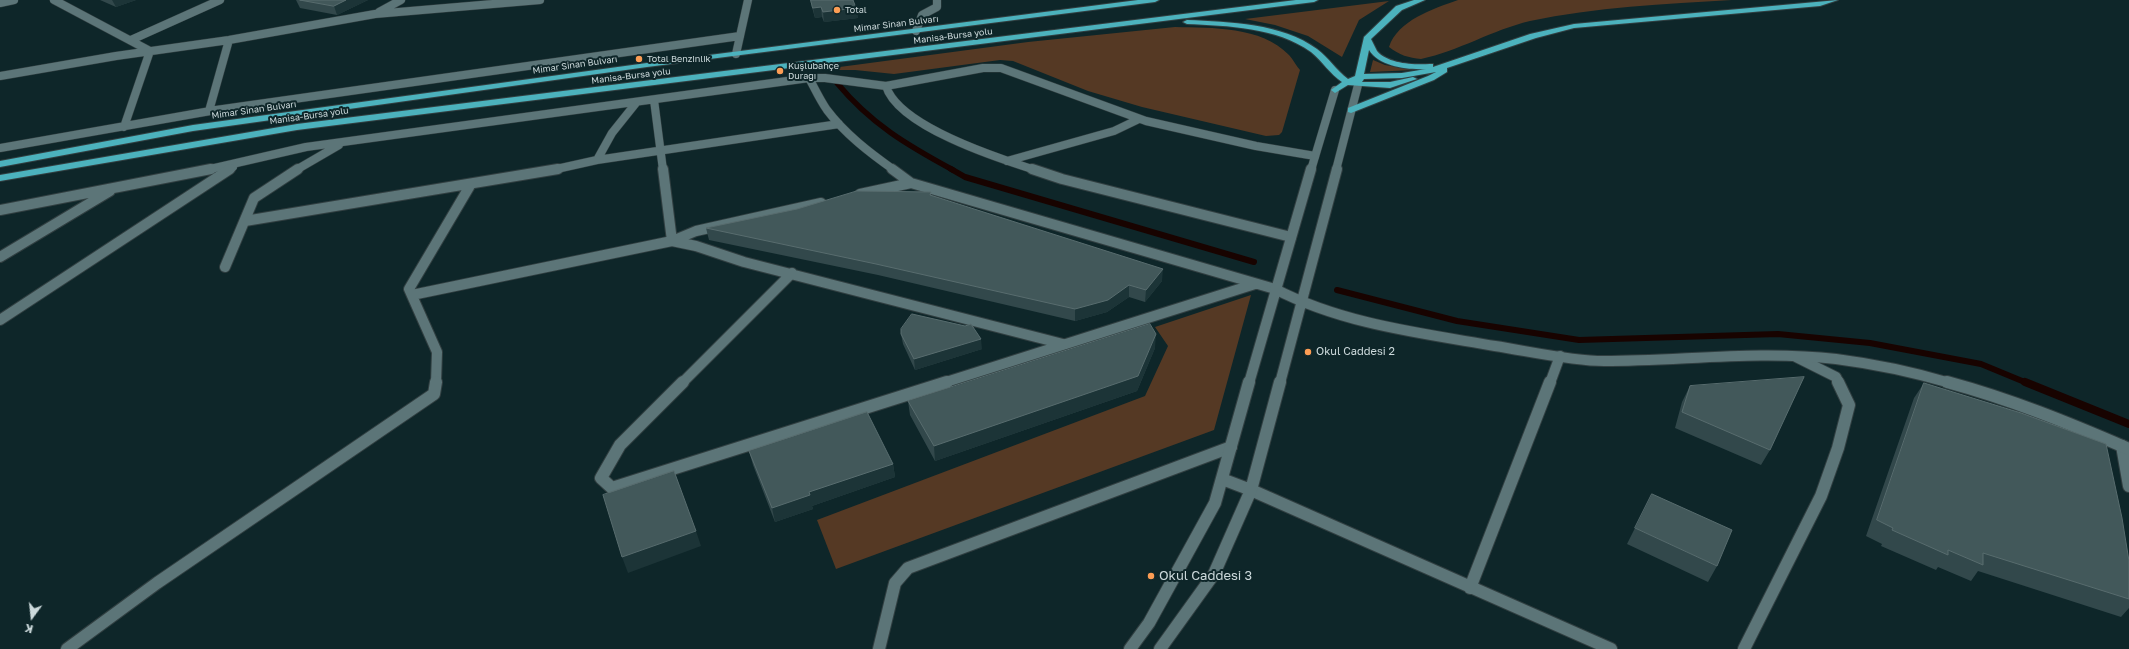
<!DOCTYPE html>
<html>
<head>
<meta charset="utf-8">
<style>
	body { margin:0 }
	#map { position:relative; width:2129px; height:649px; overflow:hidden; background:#0e2629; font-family:"Golos Text",sans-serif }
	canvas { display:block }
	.north { position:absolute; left:12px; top:597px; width:40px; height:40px; -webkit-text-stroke:3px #0e2629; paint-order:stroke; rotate:195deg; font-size:11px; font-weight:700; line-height:16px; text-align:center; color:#ccd9db }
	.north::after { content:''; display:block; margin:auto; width:14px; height:18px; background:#ccd9db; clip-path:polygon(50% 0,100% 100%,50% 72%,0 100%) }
</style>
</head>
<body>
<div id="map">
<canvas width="2129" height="649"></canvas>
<div class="north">K</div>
</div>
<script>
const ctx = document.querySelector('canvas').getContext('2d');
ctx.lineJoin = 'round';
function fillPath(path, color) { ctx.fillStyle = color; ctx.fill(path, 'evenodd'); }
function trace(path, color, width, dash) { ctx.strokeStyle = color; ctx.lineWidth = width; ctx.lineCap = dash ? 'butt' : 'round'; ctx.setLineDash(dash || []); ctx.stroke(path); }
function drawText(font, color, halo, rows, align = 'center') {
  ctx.font = font + ' "Golos Text",sans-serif'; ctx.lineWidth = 4; ctx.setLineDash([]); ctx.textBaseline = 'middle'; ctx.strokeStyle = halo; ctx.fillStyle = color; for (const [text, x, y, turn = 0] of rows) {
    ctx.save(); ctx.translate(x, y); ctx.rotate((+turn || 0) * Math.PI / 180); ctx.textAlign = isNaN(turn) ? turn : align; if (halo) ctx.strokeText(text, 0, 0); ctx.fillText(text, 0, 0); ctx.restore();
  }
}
fillPath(new Path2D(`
	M 1458,0 L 1732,0 C 1665,4 1595,7 1530,21 C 1492,30 1459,51 1421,59 C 1409,58 1399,55 1389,47 C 1398,20 1433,9 1458,0 Z
	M 1389,1 L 1359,20 L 1342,57 L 1308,36 L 1275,25 L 1245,19 Z
	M 1175,27 C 1212,28 1261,26 1289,55 C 1293,59 1296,66 1300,70 L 1282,132 L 1279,135 L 1266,136 L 1142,107 L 1088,91 L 1013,61 L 1000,60 L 894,74 L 855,70 L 817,70 L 1028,42 Z
	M 1373,60 L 1385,65 L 1414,70 L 1370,72 Z
	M 1251,295 L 1214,430 L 836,569 L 817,520 L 1145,396 L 1168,346 L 1155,327 Z`), '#553924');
trace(new Path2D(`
	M 837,83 C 871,124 907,145 953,170`), '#180300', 5.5);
trace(new Path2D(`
	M 951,169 L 965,177 L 1254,262
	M 1337,290 L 1457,321 L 1579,340 L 1778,334 L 1870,343 L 1981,364 L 2027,383`), '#180300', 6);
trace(new Path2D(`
	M 2025,382 L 2129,424`), '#180300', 8);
const minorFar2 = new Path2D(`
	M 54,0 L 150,51 L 124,127
	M 0,3 L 14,0
	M 379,12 L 401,0
	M 916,31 L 922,15 L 937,7 L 937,0
	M 131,40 L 220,0
	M 736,54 L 748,0
	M 0,76 L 116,56 L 229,40 L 375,14 L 540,0
	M 809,78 C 815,89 820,100 827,110 C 845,134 870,153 894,170
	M 886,86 C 898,126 997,158 1035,170
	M 654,100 L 663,170
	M 209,111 L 229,40
	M 0,148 L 216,110 L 740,36
	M 597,160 L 839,124
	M 1007,161 L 1114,131 L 1139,119
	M 206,170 L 306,147 L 809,78 L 825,78 L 886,86 L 983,68 L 1001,68 L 1146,121 L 1256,146 L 1315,156
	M 228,170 L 233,167
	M 296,170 L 339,145
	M 552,170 L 597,160 L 612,133 L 636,103`);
const minorFar1 = new Path2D(`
	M 663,169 L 672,241 L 696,231 L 821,203
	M 892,169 L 911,183 L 1275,289
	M 1032,169 L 1062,179 L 1291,237
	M 860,194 L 911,183
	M 0,210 L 211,169
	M 245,221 L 558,169
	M 0,257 L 110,191
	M 225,267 L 254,198 L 298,169
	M 412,295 L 672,241 L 696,246 L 744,262 L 1063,344
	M 0,320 L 230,169
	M 1796,357 L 1836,377 L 1839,383
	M 436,383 L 437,352 L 409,289 L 471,184
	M 682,383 L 792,273
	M 943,383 L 1255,284
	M 1550,383 L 1560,356`);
const minor = new Path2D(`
	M 683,382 L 620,445 L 601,478 L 612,488 L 947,382
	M 2122,446 L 2129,486
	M 1251,490 L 1611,649
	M 1470,588 L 1550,382
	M 67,649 L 157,583 L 434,394 L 436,382
	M 879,649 L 895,583 L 908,568 L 1231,447
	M 1744,649 L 1821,496 L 1838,448 L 1849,405 L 1838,382`);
const tertiaryFar2 = new Path2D(`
	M 1311,170 L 1335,90
	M 1336,170 L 1358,85`);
const tertiaryFar1 = new Path2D(`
	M 1275,289 C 1343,324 1420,333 1495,346 C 1528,351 1571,361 1604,361 C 1681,361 1759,350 1836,359 C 1875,364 1913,372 1950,383
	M 1249,383 L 1311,169
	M 1280,383 L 1337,169`);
const tertiary = new Path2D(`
	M 1947,382 C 2010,399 2069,423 2129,449
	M 1222,479 L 1251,490
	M 1130,649 L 1149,623 L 1215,503 L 1249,382
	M 1160,649 L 1214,574 L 1251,490 L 1280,382`);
const trunk = new Path2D(`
	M 1138,0 L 1159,0 L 1155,2 L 647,67 L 193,131 L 0,167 L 0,161 L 193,125 L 647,63 Z
	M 1296,0 L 1318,0 L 1314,2 L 297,130 L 0,181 L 0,175 L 297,124 Z
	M 1414,0 L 1425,0 L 1402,10 L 1371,39 C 1373,43 1375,47 1377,51 C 1388,64 1414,65 1430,64 L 1433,64 L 1433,67 L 1530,34 L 1574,24 L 1838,0 L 1820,6 L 1574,28 L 1536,38 L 1447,68 L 1447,72 L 1434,80 L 1351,113 L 1348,112 L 1348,108 L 1428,76 L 1436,72 L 1402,78 L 1364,79 L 1362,82 L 1390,82 L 1413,77 L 1417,79 L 1390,88 L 1348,85 L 1335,93 L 1331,90 L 1342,82 C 1330,74 1322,61 1311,52 C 1276,27 1228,26 1187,24 L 1183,22 L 1187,20 C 1230,22 1281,23 1317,49 C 1329,58 1336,70 1348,79 L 1355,76 L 1364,37 L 1396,6 ZM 1369,50 C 1380,67 1408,70 1426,69 L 1402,73 L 1364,74 Z`);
trace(minorFar2, '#313f41', 9);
trace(minorFar1, '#313f41', 12);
trace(minor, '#313f41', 14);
trace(tertiaryFar2, '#313f41', 9);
trace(tertiaryFar1, '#313f41', 12);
trace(tertiary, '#313f41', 14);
trace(trunk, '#313f41', 2);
trace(minorFar2, '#5c7578', 8);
trace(minorFar1, '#5c7578', 10);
trace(minor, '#5c7578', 12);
trace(tertiaryFar2, '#5c7578', 8);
trace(tertiaryFar1, '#5c7578', 10);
trace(tertiary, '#5c7578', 12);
fillPath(trunk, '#4cb2bd');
fillPath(new Path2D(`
	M 100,0 L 136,0 L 116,7 Z
	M 296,0 L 368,0 L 337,15 L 300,8 Z
	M 810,0 L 853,0 L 858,18 L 824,22 L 822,17 L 815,18 Z
	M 931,192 L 931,195 L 1162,281 L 1145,302 L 1129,297 L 1107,312 L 1075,321 L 878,275 L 709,240 L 706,228 Z
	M 901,334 L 982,349 L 915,370 L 903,344 Z
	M 1155,348 L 1137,391 L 935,461 L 910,415 L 908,401 Z
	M 1924,383 L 2129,561 L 2129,608 L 2121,617 L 1978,571 L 1971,581 L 1938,567 L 1936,570 L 1881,546 L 1882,544 L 1866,536 L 1914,398 Z
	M 1690,386 L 1770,450 L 1761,465 L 1675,428 L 1682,402 Z
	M 749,451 L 893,464 L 895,477 L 812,506 L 813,509 L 775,522 L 753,465 Z
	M 1635,528 L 1717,566 L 1708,582 L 1627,544 Z`), '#32484b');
fillPath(new Path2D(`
	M 112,0 L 136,0 L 116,7 Z
	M 346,0 L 368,0 L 337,15 L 334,6 Z
	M 821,7 L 822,17 L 815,18 L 813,8 Z
	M 856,8 L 858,18 L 824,22 L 823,12 Z
	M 1163,269 L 1162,281 L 1145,302 L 1146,290 Z
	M 1129,285 L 1129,297 L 1107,312 L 1075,321 L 1075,309 Z
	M 1156,334 L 1155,348 L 1137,391 L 935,461 L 934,446 Z
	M 981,339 L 982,349 L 915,370 L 914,359 Z
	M 893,464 L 895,477 L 812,506 L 813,509 L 775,522 L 772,508 L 809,492 Z
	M 696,531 L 701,546 L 628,573 L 622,557 Z`), '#1c3437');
const building = new Path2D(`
	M 300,0 L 346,0 L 334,6 Z
	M 811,0 L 853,0 L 856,8 L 823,12 L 821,7 L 813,8 Z
	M 857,191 L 931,192 L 930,195 L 1163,269 L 1146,290 L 1129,285 L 1108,300 L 1075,309 L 876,264 L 706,228 L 797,209 Z
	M 912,314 L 965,326 L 971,324 L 981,339 L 914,359 L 901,334 L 901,329 Z
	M 1150,324 L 1156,334 L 1138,376 L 934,446 L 908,401 Z
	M 1804,377 L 1770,450 L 1682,412 L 1690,386 Z
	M 1924,383 L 2021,413 L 2106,444 L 2122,518 L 2129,561 L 2129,599 L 1983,553 L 1983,565 L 1948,550 L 1948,555 L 1892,530 L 1893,528 L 1877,520 Z
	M 867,412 L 893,464 L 809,492 L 810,495 L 772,508 L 749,451 Z
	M 674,471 L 696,531 L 622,557 L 603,495 Z
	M 1652,494 L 1732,530 L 1717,566 L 1635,528 Z`);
fillPath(building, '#42585a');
trace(building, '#586c6e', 1);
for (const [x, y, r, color] of [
	[837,10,4,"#fc9d54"],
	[639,59,4,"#fc9d54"],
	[780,71,4,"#fc9d54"],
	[1308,352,4,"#fc9d54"],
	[1151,576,4,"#fc9d54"]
]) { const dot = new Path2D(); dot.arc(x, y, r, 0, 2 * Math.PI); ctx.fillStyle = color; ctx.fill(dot); trace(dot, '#0e2629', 1.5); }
drawText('9px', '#ccd9db', '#0e2629', [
	["Total",845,10],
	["Total Benzinlik",647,59],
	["Kuşlubahçe",788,66],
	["Durağı",788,76]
], 'left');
drawText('9px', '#ccd9db', '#0e2629', [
	["Mimar Sinan Bulvarı",896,24,-7],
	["Manisa-Bursa yolu",953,36,-7],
	["Mimar Sinan Bulvarı",575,65,-8],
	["Manisa-Bursa yolu",631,76,-7],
	["Mimar Sinan Bulvarı",254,110,-8],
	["Manisa-Bursa yolu",309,116,-8]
]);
drawText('11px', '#ccd9db', '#0e2629', [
	["Okul Caddesi 2",1316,352]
], 'left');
drawText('13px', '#ccd9db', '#0e2629', [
	["Okul Caddesi 3",1159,576]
], 'left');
</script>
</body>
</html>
